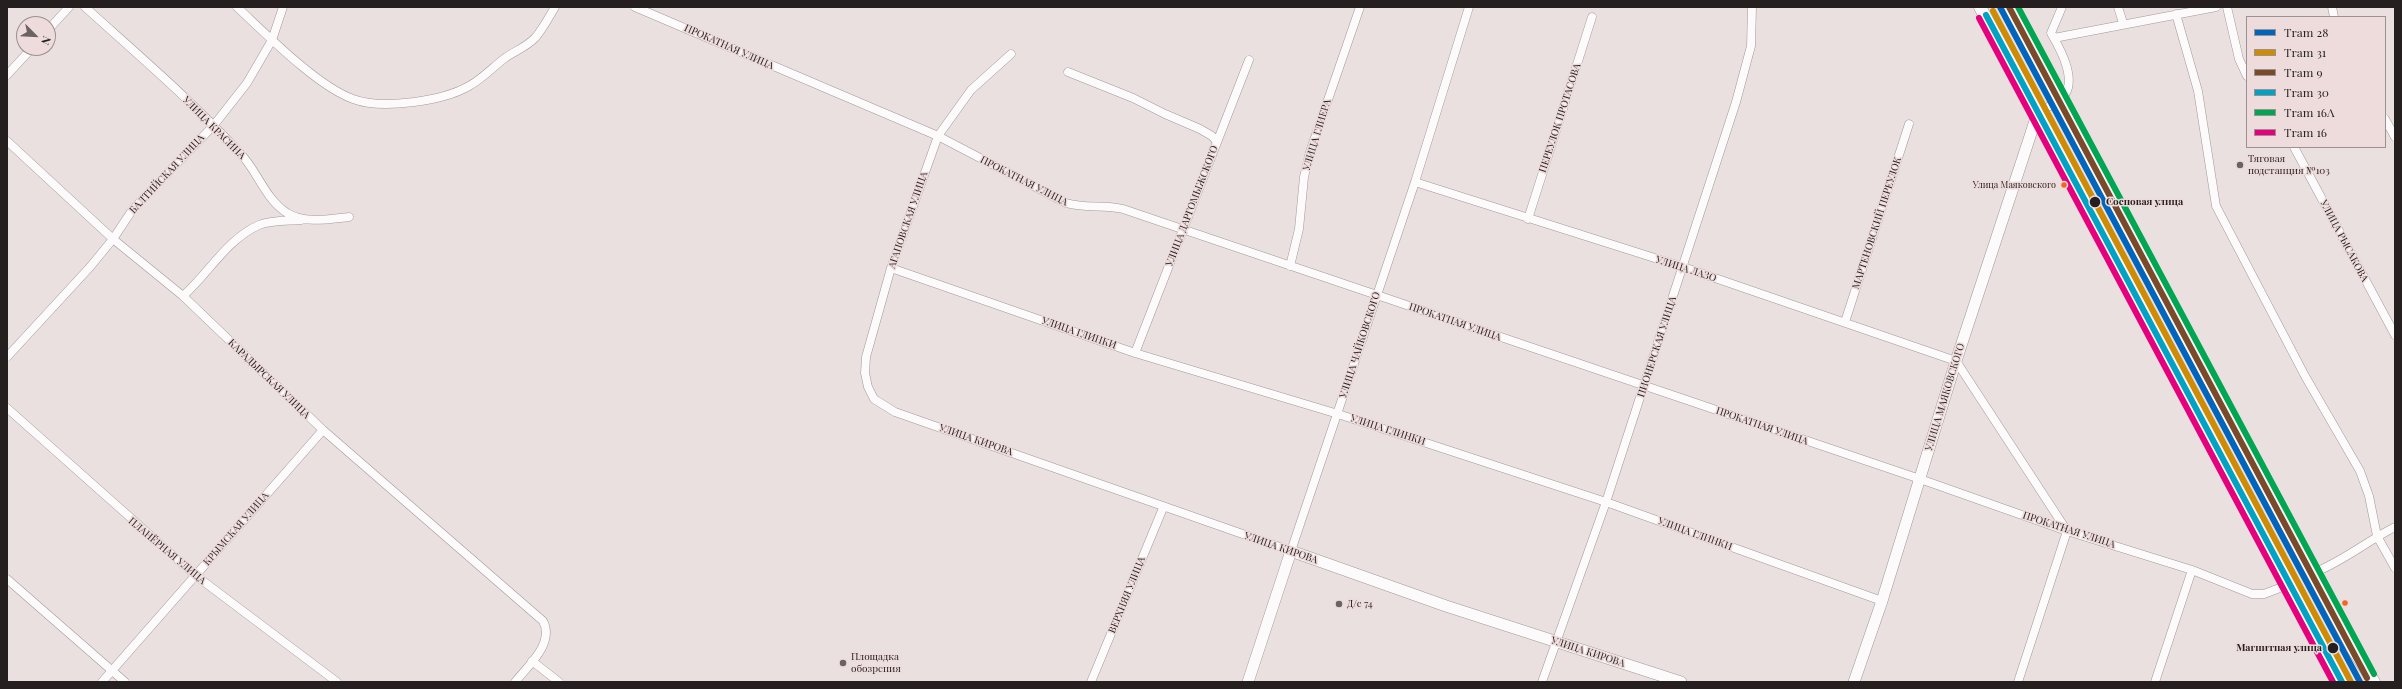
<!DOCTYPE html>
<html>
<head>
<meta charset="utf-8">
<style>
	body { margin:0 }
	#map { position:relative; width:2402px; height:689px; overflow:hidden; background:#e9e0df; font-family:"Playfair Display",serif }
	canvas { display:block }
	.frame { position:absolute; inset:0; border:8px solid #251f1f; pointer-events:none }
	.legend { position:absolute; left:2246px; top:16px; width:140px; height:132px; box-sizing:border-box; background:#eddcdb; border:1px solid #9d9090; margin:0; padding:5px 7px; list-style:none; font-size:12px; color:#251f1f }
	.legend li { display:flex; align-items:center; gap:8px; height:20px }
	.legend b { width:20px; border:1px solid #9d9090 }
	.north { position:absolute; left:16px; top:16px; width:40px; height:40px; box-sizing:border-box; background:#eddcdb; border:1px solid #9d9090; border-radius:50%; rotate:114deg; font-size:11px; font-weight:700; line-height:16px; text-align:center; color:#251f1f }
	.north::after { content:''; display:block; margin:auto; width:14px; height:18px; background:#6a6362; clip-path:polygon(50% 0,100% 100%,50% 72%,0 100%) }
</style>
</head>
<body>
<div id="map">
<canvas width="2402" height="689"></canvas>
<div class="frame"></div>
<ul class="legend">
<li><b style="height:5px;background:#0065bd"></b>Tram 28</li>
<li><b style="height:5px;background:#cd8b06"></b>Tram 31</li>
<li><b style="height:5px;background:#7a4b2a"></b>Tram 9</li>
<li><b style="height:5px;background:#02a2c5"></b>Tram 30</li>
<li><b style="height:5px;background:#00a651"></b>Tram 16А</li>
<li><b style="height:5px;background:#e5007d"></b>Tram 16</li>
</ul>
<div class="north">N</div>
</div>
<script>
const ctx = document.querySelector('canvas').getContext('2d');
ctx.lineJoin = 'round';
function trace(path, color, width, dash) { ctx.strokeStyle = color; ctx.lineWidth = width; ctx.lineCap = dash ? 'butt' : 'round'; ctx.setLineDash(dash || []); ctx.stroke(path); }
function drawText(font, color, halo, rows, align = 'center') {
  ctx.font = font + ' "Playfair Display",serif'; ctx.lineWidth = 3; ctx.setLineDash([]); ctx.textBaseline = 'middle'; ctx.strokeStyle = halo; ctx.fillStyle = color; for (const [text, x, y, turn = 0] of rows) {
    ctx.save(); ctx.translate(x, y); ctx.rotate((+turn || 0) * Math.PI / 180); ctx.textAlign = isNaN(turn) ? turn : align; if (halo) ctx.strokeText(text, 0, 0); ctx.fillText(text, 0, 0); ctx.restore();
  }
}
const minor = new Path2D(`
	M 85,7 C 137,54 191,100 239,152 C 258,171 264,198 287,213 C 305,224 329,219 349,217
	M 237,7 C 266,34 317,86 353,99 C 382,110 443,101 469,86 C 482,79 493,67 505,58 C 515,51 526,47 535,38 C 543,29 549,17 555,7
	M 635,7 L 938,136 L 1066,203 C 1086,209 1104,204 1123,209 L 1920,479 L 2067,531 L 2192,570 L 2252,594 L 2264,594 L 2290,584
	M 2118,7 L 2123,23
	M 2227,7 L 2239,59 L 2247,76
	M 2332,7 L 2334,17
	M 2176,14 L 2198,91 L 2216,206 L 2305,376 L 2360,471 L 2369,496 L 2377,536 L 2395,568
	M 48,30 L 69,7
	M 2054,38 L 2216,7
	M 1011,54 L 971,90 L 938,136 L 891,268 L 866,357 L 865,373 L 868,387 L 874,399 L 895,412 L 1291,551 L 1415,182 L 1469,7
	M 1068,72 L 1133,98 L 1165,114 L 1200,129 L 1212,136 L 1217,142
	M 7,75 L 32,48
	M 2038,112 C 2045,108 2054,105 2060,100 C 2080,84 2061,50 2051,33 L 2062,7
	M 2385,119 L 2395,137
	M 7,141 L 113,239 L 183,296 L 323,430 L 543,621 C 555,643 528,666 515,682
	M 2294,147 L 2395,335
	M 1415,182 L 1683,267 L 1956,361 L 2067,531 L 2018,682
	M 1528,219 L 1592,17
	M 1290,266 L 1299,229 L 1304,177 L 1310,152 L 1360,7
	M 891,268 L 1135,353 L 1338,414 L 1606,502 L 1882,601
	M 183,296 C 208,274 227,239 259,225 C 271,220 288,221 301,220
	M 1845,322 L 1909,124
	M 1135,353 L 1249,60
	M 7,357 L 90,267 L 113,239 L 133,209 L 214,125 L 247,83 L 272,40 L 283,7
	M 7,408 L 195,575 L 337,682
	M 2313,573 C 2342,562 2367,541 2395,527
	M 7,579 L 125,682
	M 532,661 L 559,682
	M 102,682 L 323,430
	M 1091,682 L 1163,508
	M 1542,682 L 1606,502 L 1736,102 L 1751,46 L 1752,7
	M 2155,682 L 2192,570`);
const secondary = new Path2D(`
	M 1248,682 L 1291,551 L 1446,606 L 1681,682
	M 1854,682 L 1882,601 L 1956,361 L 2038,112`);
const primary = new Path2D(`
	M 1980,7 L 2061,154 L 2343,682
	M 2009,7 L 2353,649 L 2374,682`);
trace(minor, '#a19a9a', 9);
trace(secondary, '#a19a9a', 12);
trace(primary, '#a19a9a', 13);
trace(minor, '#fcfafa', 8);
trace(secondary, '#fcfafa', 11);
trace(primary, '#fcfafa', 12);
trace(new Path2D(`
	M 2000,7 L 2360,682`), '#0065bd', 6);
trace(new Path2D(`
	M 1993,11 L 2351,682`), '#cd8b06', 6);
trace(new Path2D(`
	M 2009,7 L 2367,678`), '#7a4b2a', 6);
trace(new Path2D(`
	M 1986,15 L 2342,682`), '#02a2c5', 6);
trace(new Path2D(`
	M 2018,7 L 2374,674`), '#00a651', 6);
trace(new Path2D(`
	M 1979,18 L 2333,682`), '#e5007d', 6);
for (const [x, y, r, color] of [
	[2240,165,4,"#6a6362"],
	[2064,185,3.5,"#f26522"],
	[2095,202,6,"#251f1f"],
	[2345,603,3.5,"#f26522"],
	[1339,604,4,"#6a6362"],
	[2333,648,6,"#251f1f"],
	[843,663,4,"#6a6362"]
]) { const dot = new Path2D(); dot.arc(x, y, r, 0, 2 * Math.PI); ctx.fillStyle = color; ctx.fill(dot); trace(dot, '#eddcdb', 1.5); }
drawText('9px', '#251f1f', '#eddcdb', [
	["Улица Маяковского",2056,185]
], 'right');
drawText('10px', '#251f1f', '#eddcdb', [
	["ПРОКАТНАЯ УЛИЦА",729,47,24],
	["ПЕРЕУЛОК ПРОТАСОВА",1560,118,-72],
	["УЛИЦА КРАСИНА",214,128,45],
	["УЛИЦА ГЛИЕРА",1317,135,-73],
	["БАЛТИЙСКАЯ УЛИЦА",167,174,-47],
	["ПРОКАТНАЯ УЛИЦА",1024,181,27],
	["УЛИЦА ДАРГОМЫЖСКОГО",1192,206,-69],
	["АГАПОВСКАЯ УЛИЦА",908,220,-71],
	["МАРТЕНОВСКИЙ ПЕРЕУЛОК",1877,223,-72],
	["УЛИЦА РЫСАКОВА",2344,241,62],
	["УЛИЦА ЛАЗО",1686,269,18],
	["ПРОКАТНАЯ УЛИЦА",1455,322,19],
	["УЛИЦА ГЛИНКИ",1079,333,19],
	["УЛИЦА ЧАЙКОВСКОГО",1360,345,-72],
	["ПИОНЕРСКАЯ УЛИЦА",1657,347,-72],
	["КАРАДЫРСКАЯ УЛИЦА",269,379,44],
	["УЛИЦА МАЯКОВСКОГО",1945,397,-73],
	["ПРОКАТНАЯ УЛИЦА",1762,426,19],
	["УЛИЦА ГЛИНКИ",1388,430,18],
	["УЛИЦА КИРОВА",976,440,19],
	["КРЫМСКАЯ УЛИЦА",236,529,-49],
	["ПРОКАТНАЯ УЛИЦА",2069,530,18],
	["УЛИЦА ГЛИНКИ",1695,534,20],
	["УЛИЦА КИРОВА",1281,548,19],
	["ПЛАНЁРНАЯ УЛИЦА",167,551,40],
	["ВЕРХНЯЯ УЛИЦА",1127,595,-68],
	["УЛИЦА КИРОВА",1588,652,18]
]);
drawText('10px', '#251f1f', '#eddcdb', [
	["Тяговая",2248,159],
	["подстанция №103",2248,171],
	["Д/с 74",1347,604],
	["Площадка",851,657],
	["обозрения",851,669]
], 'left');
drawText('bold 10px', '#251f1f', '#eddcdb', [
	["Сосновая улица",2106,202],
	["Магнитная улица",2322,648,"right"]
], 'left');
</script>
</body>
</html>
